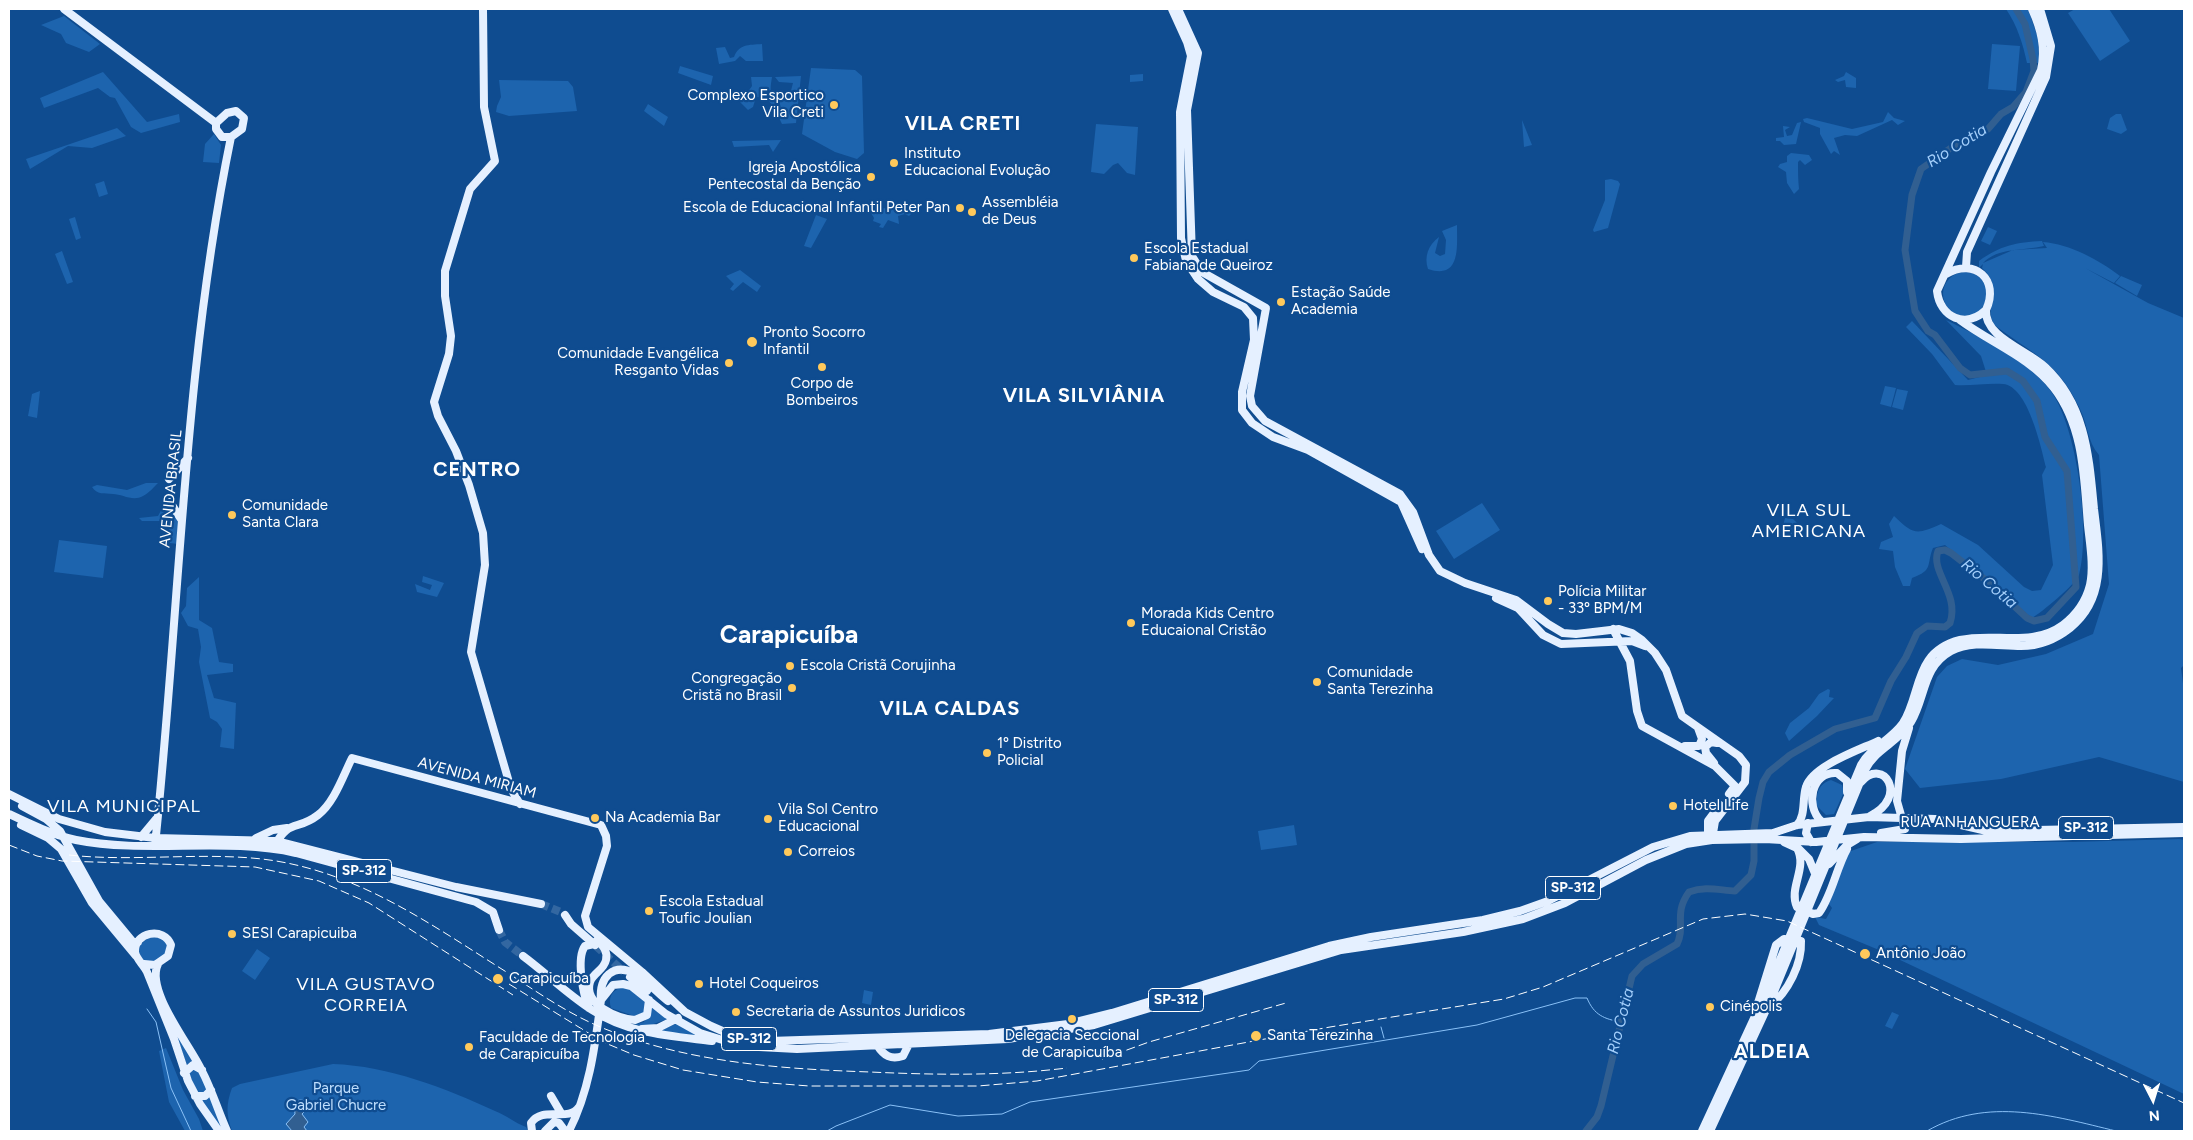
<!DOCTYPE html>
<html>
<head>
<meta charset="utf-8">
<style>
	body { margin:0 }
	#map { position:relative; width:2193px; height:1140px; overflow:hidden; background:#0f4c90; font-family:Figtree,sans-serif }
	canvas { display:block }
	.frame { position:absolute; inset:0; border:10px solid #fff; pointer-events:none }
	.north { position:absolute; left:2128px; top:1075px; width:50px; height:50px; -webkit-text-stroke:4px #0f4c90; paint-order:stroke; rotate:175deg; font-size:14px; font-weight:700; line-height:20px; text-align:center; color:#fff }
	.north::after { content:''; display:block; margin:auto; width:18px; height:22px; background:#fff; clip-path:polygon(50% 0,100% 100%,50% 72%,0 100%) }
</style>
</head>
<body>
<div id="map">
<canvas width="2193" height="1140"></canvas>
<div class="frame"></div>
<div class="north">N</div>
</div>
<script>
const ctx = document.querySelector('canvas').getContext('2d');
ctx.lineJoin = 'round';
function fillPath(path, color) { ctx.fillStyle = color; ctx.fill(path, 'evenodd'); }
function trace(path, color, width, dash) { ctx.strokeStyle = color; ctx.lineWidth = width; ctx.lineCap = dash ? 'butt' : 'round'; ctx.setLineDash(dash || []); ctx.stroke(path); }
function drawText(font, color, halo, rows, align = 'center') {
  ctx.font = font + ' Figtree,sans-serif'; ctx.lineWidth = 4.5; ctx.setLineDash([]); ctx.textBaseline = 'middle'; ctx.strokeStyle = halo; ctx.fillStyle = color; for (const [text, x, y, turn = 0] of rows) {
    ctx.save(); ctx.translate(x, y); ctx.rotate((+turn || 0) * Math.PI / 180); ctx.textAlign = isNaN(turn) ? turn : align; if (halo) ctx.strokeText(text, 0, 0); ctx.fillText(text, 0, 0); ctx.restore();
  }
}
fillPath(new Path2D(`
	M 2006,9 L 2028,9 L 2038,38 L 2039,63 L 2027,63 C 2023,44 2017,25 2006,9 Z
	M 2075,9 L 2109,9 L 2130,41 L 2100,61 L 2068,13 Z
	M 64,16 L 100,44 L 89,52 L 66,43 L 61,34 L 41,25 Z
	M 762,44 L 763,61 L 746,61 L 740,56 L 735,61 L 719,64 L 716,48 L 725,47 L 730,58 L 734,57 C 739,44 748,45 762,44 Z
	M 1992,44 L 2020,46 L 2016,91 L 1988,89 Z
	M 680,66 L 713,76 L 711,85 L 678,73 Z
	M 811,68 L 855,70 L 862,76 L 864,153 L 857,159 L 835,152 L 802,134 Z
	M 103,72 L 147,122 L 179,114 L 180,122 L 141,133 L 131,127 L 115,98 L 110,97 L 98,88 L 44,108 L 40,98 Z
	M 1846,72 L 1856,78 L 1856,88 L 1846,87 L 1845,80 L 1838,82 L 1835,80 L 1844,76 Z
	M 1143,74 L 1143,81 L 1130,82 L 1130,75 Z
	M 801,76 L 796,123 L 782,124 C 776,111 772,97 756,97 L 753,107 L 748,110 L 740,102 L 740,97 L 745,96 L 752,86 L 751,77 L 772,77 C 769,95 770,98 788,102 L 793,83 L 779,82 L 775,77 Z
	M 499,80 L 568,81 L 573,87 L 577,111 L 509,116 L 496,112 L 497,106 L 501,97 Z
	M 648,104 L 668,117 L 664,126 L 644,111 Z
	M 1888,112 L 1894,118 L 1905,121 L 1898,125 L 1892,120 L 1857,136 L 1845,135 L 1834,138 L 1840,155 L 1834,151 L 1831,154 L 1820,134 L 1820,128 L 1804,122 L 1803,119 L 1807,118 L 1852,129 L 1883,122 Z
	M 2116,114 L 2121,114 L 2127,130 L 2121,134 L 2107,129 L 2110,118 Z
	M 1522,120 L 1532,145 L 1524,147 Z
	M 1801,122 L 1796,144 L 1784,145 L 1780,141 L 1776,141 L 1776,138 L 1784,137 L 1783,126 L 1790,127 L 1785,130 L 1787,136 L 1792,135 L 1797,123 Z
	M 1096,124 L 1138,127 L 1135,175 L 1127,173 L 1118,163 L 1113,165 L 1104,174 L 1091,172 Z
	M 117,128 L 126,136 L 92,148 L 68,146 L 30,169 L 26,159 Z
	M 214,134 L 221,145 L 219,163 L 203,162 L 205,144 Z
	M 781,140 L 773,152 L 769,145 L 734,147 L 732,141 Z
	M 1791,153 L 1809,155 L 1812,160 L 1805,165 L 1800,160 L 1798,162 C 1798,171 1798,180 1799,189 L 1794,194 L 1787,183 L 1786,172 L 1778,167 L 1780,164 L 1787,162 L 1787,156 Z
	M 1611,179 L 1618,181 L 1620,184 L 1608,228 L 1594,232 L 1593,230 L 1605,200 L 1605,180 Z
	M 104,181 L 108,194 L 99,197 L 95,184 Z
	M 900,207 L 914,211 L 909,216 L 905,214 L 898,216 L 899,224 L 888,220 L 883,228 L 879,227 L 881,224 L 873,221 L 874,218 L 871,213 L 875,209 Z
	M 816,215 L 827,219 L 811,248 L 804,246 Z
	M 75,217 L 81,238 L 76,240 L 69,219 Z
	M 1457,225 C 1457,247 1461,280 1428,269 C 1424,257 1428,245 1439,237 L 1435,253 L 1440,256 L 1445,254 L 1446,240 L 1442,231 Z
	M 1988,227 L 1997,231 L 1990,245 L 1981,241 Z
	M 2042,241 L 2044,246 C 2024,251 1998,247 1983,263 L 2013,250 L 2047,248 L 2043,242 C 2070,244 2099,260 2120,276 L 2114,283 L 2085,268 L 2148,303 L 2184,318 L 2184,665 L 2181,668 L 2184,691 L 2184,782 L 2099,757 L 2001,779 L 1920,788 L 1905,769 L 1937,677 L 1947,666 L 1962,659 L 1998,665 L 2046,654 L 2093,634 L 2109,584 L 2099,455 C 2087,441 2088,425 2080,409 C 2058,361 2032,354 1993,324 C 1985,301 2004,288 1982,268 L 1983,264 L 1979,268 L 1979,261 C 1999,246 2017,242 2042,241 Z
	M 62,251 L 73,282 L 67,284 L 55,254 Z
	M 740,270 L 761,286 L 757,292 L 743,282 L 733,291 L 730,289 L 734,284 L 726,276 Z
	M1943 294a22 22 0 1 1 44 0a22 22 0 1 1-44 0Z
	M 2121,276 L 2142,285 L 2137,296 L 2115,283 Z
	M 1946,320 C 1979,336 2028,361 2050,390 C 2077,425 2091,533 2079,575 C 2076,584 2041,613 2032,618 L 1945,545 L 1933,548 C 1926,565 1934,570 1912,578 L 1910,586 L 1903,586 L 1895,567 L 1893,551 L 1879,549 L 1881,542 L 1893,537 L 1889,524 L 1894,516 C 1914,535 1916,535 1941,524 L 1978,545 L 2024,587 L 2032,591 L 2041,590 L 2053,565 L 2042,475 L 2046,467 C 2041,447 2028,386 2003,384 C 1987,383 1971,386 1955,385 L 1932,354 L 1906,327 L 1912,321 L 1968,380 L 1987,375 L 1981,356 Z
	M 1885,386 L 1896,388 L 1891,407 L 1880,404 Z
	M 1897,389 L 1908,391 L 1903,410 L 1892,407 Z
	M 40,391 L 37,418 L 28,416 L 32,394 Z
	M 146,483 L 158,483 C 154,487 149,493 143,496 C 133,502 122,494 113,494 C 104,493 97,495 92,487 L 97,485 L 127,490 Z
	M 1482,503 L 1500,530 L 1454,559 L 1436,531 Z
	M 164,505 C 181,511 179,528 178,544 L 170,543 L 168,523 L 164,521 L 142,521 L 139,518 L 158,516 Z
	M 1785,518 L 1793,519 L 1801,527 L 1797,537 L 1781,534 Z
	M 59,540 L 107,546 L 103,578 L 54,572 Z
	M 423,576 L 444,583 L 437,597 L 417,592 L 415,584 L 430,590 L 432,585 L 422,582 Z
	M 199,577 L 199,620 L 212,628 L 219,662 L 233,664 L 233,672 L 207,675 L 214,698 L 236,703 L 234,749 L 220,747 L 222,729 L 217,722 L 210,718 L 199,662 L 201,647 L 198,629 L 188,626 L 181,613 L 186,606 L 187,588 Z
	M 1828,689 L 1830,690 L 1829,697 L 1834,698 L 1817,716 L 1789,741 L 1785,733 L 1790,723 L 1809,708 L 1819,694 Z
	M 1831,780 L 1842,785 L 1844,792 L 1834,814 L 1826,815 L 1816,805 C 1817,793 1818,784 1831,780 Z
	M 1294,825 L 1297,845 L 1261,850 L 1258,831 Z
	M 2179,839 L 2184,840 L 2184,1094 L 1879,950 L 1819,925 L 1815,917 L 1826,919 L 1832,908 L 1829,904 L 1848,852 L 1877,842 L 2073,842 Z
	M 151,937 L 163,938 L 167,945 L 166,954 L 154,962 L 145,961 C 133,952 140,942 151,937 Z
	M 257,949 L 270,958 L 255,980 L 242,971 Z
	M 622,987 L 627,987 L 646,1003 L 645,1013 L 634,1016 L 611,1008 C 608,998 611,991 622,987 Z
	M 864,990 L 873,992 L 871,1005 L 862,1003 Z
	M 653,1007 L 670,1018 L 648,1026 L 634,1025 L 644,1022 Z
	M 1892,1012 L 1899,1015 L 1892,1029 L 1885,1026 Z
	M 678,1023 L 698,1036 L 659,1031 Z
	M 173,1025 L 196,1062 L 187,1066 Z
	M 166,1048 L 183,1090 L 199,1119 L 203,1131 L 185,1131 L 169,1102 L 159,1051 Z
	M 333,1064 C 389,1066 445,1088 495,1111 C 506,1115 515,1123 526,1127 L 528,1131 L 232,1131 C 226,1115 226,1104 232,1088 L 240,1084 Z
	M 196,1067 L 207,1087 L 206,1093 L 198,1093 L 189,1075 L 190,1071 Z
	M 210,1096 L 225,1131 L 222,1131 L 200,1100 Z`), '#1d64ae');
const water = new Path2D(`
	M 301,1100 L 305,1101 L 306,1110 L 302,1114 L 308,1122 L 304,1127 L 307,1131 L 292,1131 L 286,1124 L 295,1114 L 294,1102 Z`);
fillPath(water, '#315f91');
trace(water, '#8ac1f7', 1);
trace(new Path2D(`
	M 147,1009 L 156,1022 L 171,1088 L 191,1131
	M 1381,1027 L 1384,1038
	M 827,1131 L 836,1126 L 890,1105 L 958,1116 L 1002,1114 L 1030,1102 L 1249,1070 L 1259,1061 L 1477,1025 L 1575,998 L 1587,998 C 1594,1015 1604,1019 1621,1022
	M 1927,1131 C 1987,1096 2054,1116 2116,1131`), '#8ac1f7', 1);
trace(new Path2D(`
	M 1586,1131 L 1597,1117 L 1601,1106 L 1632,976 L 1643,964 L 1677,944 C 1686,927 1673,914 1689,892 C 1705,886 1718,890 1735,891 L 1751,875 L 1754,861 L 1754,829 L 1759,798 L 1763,782 L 1769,772 L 1790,755 L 1835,729 L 1875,718 L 1891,681 L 1906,657 L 1917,633 L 1927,626 L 1945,627 L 1950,623 C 1960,594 1930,572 1938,551 L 1945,550 L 1951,553 L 1987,581 L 2027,618 L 2034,621 L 2047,618 L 2076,587 L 2067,471 L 2045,437 L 2037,401 L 2023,381 L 2007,371 L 1970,375 L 1960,368 L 1935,335 L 1928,331 L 1915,311 L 1905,250 L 1912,195 L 1921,169 L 1958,143 L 1988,129 L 2001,114 L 2013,107 L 2026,92 L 2034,71 L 2033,59 L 2025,24 L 2016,9`), '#315f91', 7);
trace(new Path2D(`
	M 541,904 L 563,913
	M 499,930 L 505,942 L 523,956
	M 596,946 L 624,972`), '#3367a1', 8, [8, 4]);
trace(new Path2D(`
	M 64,9 L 216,123
	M 483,9 L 484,107 L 495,161 L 470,189 L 445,271 L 445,296 L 451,336 L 449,354 L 434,402 L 438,416 L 456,451 L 469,485 L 483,533 L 485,565 L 471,652 L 511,789 L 520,804
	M 1172,9 L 1187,42 L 1191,56 L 1180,112 L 1181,238 L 1186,261 L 1198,279 L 1213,292 L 1244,307 L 1253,318 L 1254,340 L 1242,392 L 1242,410 L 1252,423 L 1273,437 L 1308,450 L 1401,502 L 1422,549
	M 1178,9 L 1198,53 L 1187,110 L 1192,256 L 1202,272 L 1266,308 L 1250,396 L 1252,406 L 1265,421 L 1400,494 L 1413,512 L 1429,555 L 1440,571 L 1465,583 L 1516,600 L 1548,624 L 1563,633 L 1576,634 L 1619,629 L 1632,633 L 1642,640 L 1655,653 L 1666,670 L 1682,716 L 1739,756 L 1746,765 L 1745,782 L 1715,821 L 1712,839
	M 236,111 L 244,118 L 242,129 L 231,137 L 222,137 L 216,129 L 216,123 L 227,113 Z
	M 1966,267 L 1967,252 L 2046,77 L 2051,46 L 2040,9
	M 1946,274 C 1975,257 2000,280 1986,310 C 1966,329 1940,318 1937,291 L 1991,172 L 2041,70 C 2046,48 2041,29 2032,9
	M 169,479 L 188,458
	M 170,502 L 181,519
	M 1496,598 L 1518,608 L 1543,635 L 1561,644 L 1632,641 L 1645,646
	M 1613,629 L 1630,661 L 1637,711 L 1642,726 L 1715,766 L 1735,786 L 1729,794
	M 1685,746 L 1699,746 L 1702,739 L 1698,728
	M 1714,763 L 1706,753 L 1705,747 L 1711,742 L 1717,743
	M 1861,782 C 1884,756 1909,797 1870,816
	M 9,794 L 59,819 L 105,832 L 155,838 L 277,841 L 456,887 L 541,904
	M 22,806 L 46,819 L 60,831 L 99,901 L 133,942 L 138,942
	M 9,814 C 30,824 53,835 76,840 C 146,854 227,837 296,853 L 476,902 L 493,912 L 499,930
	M 1821,821 C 1805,806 1811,771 1837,773 L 1847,781 L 1847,792
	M 1808,823 L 1806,833 L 1811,842
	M 21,825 L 48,838 L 61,849 L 92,903 L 136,956
	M 1797,825 C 1806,815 1802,799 1806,787 C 1812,766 1859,750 1878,741
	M 1708,832 L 1708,821 L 1720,805
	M 1881,833 L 1905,829 L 1897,801 L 1902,751 L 1909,728
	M 141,837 L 156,819
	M 256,838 L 273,830 L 287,828
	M 1784,842 L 1797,848 C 1808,868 1788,888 1797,907 L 1813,914 L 1819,913 C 1832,895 1836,869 1847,849
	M 155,845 C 180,609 183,371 231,137
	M 273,848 C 290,817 296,832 318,815 C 334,803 343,776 352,758 L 601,825 L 606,836 L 607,846 L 585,916 L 588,927 L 642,972 L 685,1012 L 711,1026 L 736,1037 L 769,1041 L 989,1034 L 1068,1024 L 1112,1013 L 1329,946 L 1371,937 L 1483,920 L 1520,911 L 1548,901 L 1653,847 L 1690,836 L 1773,833 L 1797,825 L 1869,817 L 1935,819 L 1987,831 L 2184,827
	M 1799,849 L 1809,859 L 1816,876
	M 1829,864 L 1847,845 L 1857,839
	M 565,915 L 571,924 L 595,945
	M 597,940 C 603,946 608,951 606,960 C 604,970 593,973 590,982 C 583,1004 617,1019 635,1020 L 647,1015 L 649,1000
	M 523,956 C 546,973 567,994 592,1010 C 628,1034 671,1036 712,1041
	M 144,964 L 155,965 L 168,956 L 171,945 C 164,926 134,932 135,952 C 136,959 144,965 147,972 L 174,1039 L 188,1081 L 200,1104 L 219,1131
	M 158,964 C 145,991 191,1046 202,1071 C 212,1090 218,1111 227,1131
	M 630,977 L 647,991
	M 601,1000 L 613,985 L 623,984 L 631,986 L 666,1014 L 700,1033 L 729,1042 L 759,1047 L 797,1049 L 1008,1039 L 1094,1025 L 1341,950 L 1463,932 L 1523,919 L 1565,903 L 1646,860 L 1686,844 L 1712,840 L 1765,839 L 1816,842 L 1864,837 L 1961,839 L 2184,833
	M 1758,1003 L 1776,945 L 1784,939 L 1801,941 C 1802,964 1788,992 1770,1006
	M 589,1008 C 583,995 576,958 585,946 L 594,944
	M 642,1029 L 658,1028 L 678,1018
	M 877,1045 C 884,1056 891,1060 903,1056 L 909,1044
	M 184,1073 L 193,1065 L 202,1070
	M 195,1096 L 205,1096 L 211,1090
	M 551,1096 L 561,1113
	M 532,1131 L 531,1123 C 543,1105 568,1123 579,1107
	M 545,1131 L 554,1122 L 559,1123 L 565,1131
	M 569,1131 C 590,1090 595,1045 601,1000 C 600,990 601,981 609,974 C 629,958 653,990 668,1001
	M 1702,1131 L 1769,986 L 1861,765 C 1871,747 1891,740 1903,723 C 1922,693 1913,652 1960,640 C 1994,632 2032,648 2063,625 C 2076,615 2086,601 2090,585 C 2094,566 2090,545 2088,525 C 2084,478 2084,427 2054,388 C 2030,357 1991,343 1960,320
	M 1710,1131 L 1771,999 L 1865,770 C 1875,749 1899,742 1911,722 C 1926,697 1922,667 1951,651 C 1972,640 1998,646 2021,646 C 2039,646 2056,639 2070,628 C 2108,598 2099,551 2094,509 C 2089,457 2086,405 2045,367 C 2027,350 1984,337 1986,310`), '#e5f0ff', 8);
trace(new Path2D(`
	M 9,845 L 37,856 L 62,861 L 255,867 L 319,881 L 369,903 L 513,995
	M 69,855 C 133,862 198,852 262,859 C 356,870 430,924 508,973
	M 514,977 C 546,998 577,1019 613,1032 C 694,1063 784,1069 870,1072 C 936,1075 1002,1076 1067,1068
	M 509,984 L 603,1042 L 634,1055 L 683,1070 L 757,1082 L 809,1086 L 978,1086 L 1037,1081 L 1330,1027 L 1504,999 L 1543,987 L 1703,919 L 1745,914 L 1787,921 L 2184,1103
	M 1102,1059 L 1149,1042 L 1286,1003`), '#fff', 1, [9, 4]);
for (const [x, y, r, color] of [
	[834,105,5,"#ffc95b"],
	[894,163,5,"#ffc95b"],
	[871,177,5,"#ffc95b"],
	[960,208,5,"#ffc95b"],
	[972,212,5,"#ffc95b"],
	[1134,258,5,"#ffc95b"],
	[1281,302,5,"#ffc95b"],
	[752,342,6,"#ffc95b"],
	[729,363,5,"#ffc95b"],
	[822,367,5,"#ffc95b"],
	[232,515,5,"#ffc95b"],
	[1548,601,5,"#ffc95b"],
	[1131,623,5,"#ffc95b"],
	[790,666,5,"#ffc95b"],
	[1317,682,5,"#ffc95b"],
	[792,688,5,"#ffc95b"],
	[987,753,5,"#ffc95b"],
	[1673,806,5,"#ffc95b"],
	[595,818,5,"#ffc95b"],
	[768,819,5,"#ffc95b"],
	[788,852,5,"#ffc95b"],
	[649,911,5,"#ffc95b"],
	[232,934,5,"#ffc95b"],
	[1865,954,6,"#ffc95b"],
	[498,979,6,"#ffc95b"],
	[699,984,5,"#ffc95b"],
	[1710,1007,5,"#ffc95b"],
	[736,1012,5,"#ffc95b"],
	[1072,1019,5,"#ffc95b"],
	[1256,1036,6,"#ffc95b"],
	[469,1047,5,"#ffc95b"]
]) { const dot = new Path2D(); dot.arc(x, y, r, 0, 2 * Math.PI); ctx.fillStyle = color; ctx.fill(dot); trace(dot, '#0f4c90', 2); }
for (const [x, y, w] of [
	[2086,828,55],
	[364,871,55],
	[1573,888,55],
	[1176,1000,55],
	[749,1039,55]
]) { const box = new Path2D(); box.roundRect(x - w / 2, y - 11.5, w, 23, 4); ctx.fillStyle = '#0f4c90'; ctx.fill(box); trace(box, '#fff', 1); }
drawText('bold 14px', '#fff', null, [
	["SP-312",2086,828],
	["SP-312",364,871],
	["SP-312",1573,888],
	["SP-312",1176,1000],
	["SP-312",749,1039]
]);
drawText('15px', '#fff', '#0f4c90', [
	["Complexo Esportico",824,96,"right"],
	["Vila Creti",824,113,"right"],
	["Instituto",904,154],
	["Educacional Evolução",904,171],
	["Igreja Apostólica",861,168,"right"],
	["Pentecostal da Benção",861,185,"right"],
	["Assembléia",982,203],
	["de Deus",982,220],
	["Escola de Educacional Infantil Peter Pan",950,208,"right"],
	["Escola Estadual",1144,249],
	["Fabiana de Queiroz",1144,266],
	["Estação Saúde",1291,293],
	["Academia",1291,310],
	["Pronto Socorro",763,333],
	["Infantil",763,350],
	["Comunidade Evangélica",719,354,"right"],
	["Resganto Vidas",719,371,"right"],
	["Corpo de",822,384,"center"],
	["Bombeiros",822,401,"center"],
	["Comunidade",242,506],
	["Santa Clara",242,523],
	["Polícia Militar",1558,592],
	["- 33º BPM/M",1558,609],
	["Morada Kids Centro",1141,614],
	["Educaional Cristão",1141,631],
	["Escola Cristã Corujinha",800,666],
	["Comunidade",1327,673],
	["Santa Terezinha",1327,690],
	["Congregação",782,679,"right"],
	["Cristã no Brasil",782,696,"right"],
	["1º Distrito",997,744],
	["Policial",997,761],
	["Hotel Life",1683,806],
	["Vila Sol Centro",778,810],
	["Educacional",778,827],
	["Na Academia Bar",605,818],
	["Correios",798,852],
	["Escola Estadual",659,902],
	["Toufic Joulian",659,919],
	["SESI Carapicuiba",242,934],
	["Antônio João",1876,954],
	["Carapicuíba",509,979],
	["Hotel Coqueiros",709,984],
	["Cinépolis",1720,1007],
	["Secretaria de Assuntos Juridicos",746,1012],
	["Delegacia Seccional",1072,1036,"center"],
	["de Carapicuíba",1072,1053,"center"],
	["Santa Terezinha",1267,1036],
	["Faculdade de Tecnologia",479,1038],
	["de Carapicuíba",479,1055]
], 'left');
drawText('15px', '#fff', '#0f4c90', [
	["AVENIDA BRASIL",171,489,-84],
	["AVENIDA MIRIAM",477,778,15],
	["RUA ANHANGUERA",1970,823]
]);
drawText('15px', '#c0dffe', '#0f4c90', [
	["Parque",336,1089],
	["Gabriel Chucre",336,1106]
]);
drawText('italic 16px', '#a4cffb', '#0f4c90', [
	["Rio Cotia",1957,146,-32],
	["Rio Cotia",1989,584,40],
	["Rio Cotia",1621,1021,-76]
]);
ctx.letterSpacing = '1px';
drawText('18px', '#fff', '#0f4c90', [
	["VILA SUL",1809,511],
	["AMERICANA",1809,532],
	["VILA MUNICIPAL",124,807],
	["VILA GUSTAVO",366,985],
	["CORREIA",366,1006]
]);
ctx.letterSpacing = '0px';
ctx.letterSpacing = '1px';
drawText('bold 20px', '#fff', '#0f4c90', [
	["VILA CRETI",963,124],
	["VILA SILVIÂNIA",1084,396],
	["CENTRO",477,470],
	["VILA CALDAS",950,709],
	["ALDEIA",1772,1052]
]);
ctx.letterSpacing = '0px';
drawText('bold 25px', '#fff', '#0f4c90', [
	["Carapicuíba",789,636]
]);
</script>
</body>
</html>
